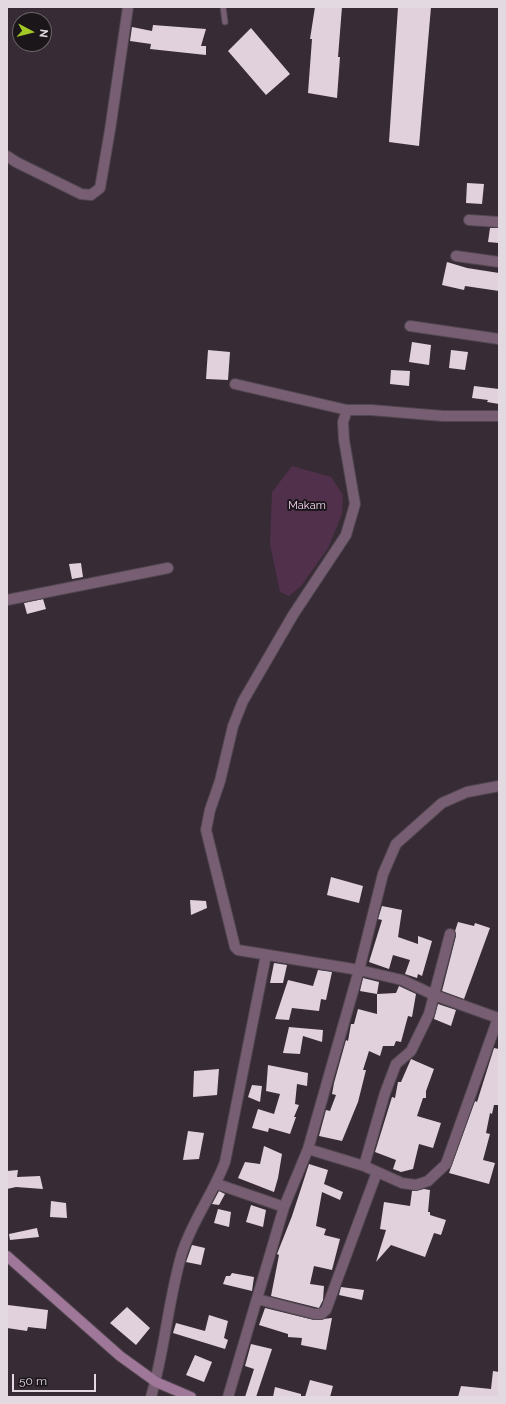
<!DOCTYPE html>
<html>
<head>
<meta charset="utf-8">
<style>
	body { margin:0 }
	#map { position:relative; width:506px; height:1404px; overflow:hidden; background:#372b35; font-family:Raleway,sans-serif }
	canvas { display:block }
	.frame { position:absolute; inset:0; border:8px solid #e2dae0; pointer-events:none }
	.north { position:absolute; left:12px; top:12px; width:40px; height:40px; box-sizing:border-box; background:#1b161a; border:1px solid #6b6469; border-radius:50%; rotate:97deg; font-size:11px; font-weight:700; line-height:16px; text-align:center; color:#e2dae0 }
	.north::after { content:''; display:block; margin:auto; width:14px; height:18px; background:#a3c926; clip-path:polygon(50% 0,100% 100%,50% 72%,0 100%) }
	.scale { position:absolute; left:12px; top:1374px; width:84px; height:18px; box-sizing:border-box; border:2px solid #e2dae0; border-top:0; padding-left:5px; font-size:12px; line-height:14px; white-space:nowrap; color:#e2dae0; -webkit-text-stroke:3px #1b161a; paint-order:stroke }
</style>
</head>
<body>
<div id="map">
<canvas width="506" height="1404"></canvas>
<div class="frame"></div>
<div class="north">N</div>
<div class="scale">50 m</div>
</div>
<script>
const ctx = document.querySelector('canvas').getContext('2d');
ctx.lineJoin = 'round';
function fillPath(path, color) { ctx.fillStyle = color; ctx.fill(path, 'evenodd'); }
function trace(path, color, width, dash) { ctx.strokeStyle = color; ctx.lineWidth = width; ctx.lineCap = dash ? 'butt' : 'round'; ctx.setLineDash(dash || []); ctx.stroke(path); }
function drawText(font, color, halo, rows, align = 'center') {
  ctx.font = font + ' Raleway,sans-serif'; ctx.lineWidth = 4; ctx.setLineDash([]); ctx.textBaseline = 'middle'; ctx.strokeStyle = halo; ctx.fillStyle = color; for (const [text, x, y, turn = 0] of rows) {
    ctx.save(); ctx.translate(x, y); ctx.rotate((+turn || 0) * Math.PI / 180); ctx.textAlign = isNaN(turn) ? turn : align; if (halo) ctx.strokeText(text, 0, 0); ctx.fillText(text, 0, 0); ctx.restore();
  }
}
fillPath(new Path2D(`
	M 292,466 L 331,477 L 343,495 L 342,514 L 328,548 L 302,585 L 289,596 L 280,592 L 270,544 L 272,492 Z`), '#51304c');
fillPath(new Path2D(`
	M 315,7 L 342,7 L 338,57 L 340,57 L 337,98 L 308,93 L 312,39 L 310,39 Z
	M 398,7 L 431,7 L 419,146 L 389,142 Z
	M 153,25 L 206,29 L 201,46 L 206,46 L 206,55 L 150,49 L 151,44 L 130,41 L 132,27 L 152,31 Z
	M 251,28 L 290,74 L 266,95 L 228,51 Z
	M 467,183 L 484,184 L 482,204 L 466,203 Z
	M 490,228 L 499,228 L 499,243 L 488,242 Z
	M 447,262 L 467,268 L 499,273 L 499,291 L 465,286 L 464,290 L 442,285 Z
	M 412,342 L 431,345 L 429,365 L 409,362 Z
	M 208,350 L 230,352 L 228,380 L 206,379 Z
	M 451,350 L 468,352 L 465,370 L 449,368 Z
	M 391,370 L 410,371 L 409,386 L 390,384 Z
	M 474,386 L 499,389 L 499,404 L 487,402 L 488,400 L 472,398 Z
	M 81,563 L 83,577 L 72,579 L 69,564 Z
	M 43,599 L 46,609 L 27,614 L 24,603 Z
	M 331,877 L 363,886 L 359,903 L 327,895 Z
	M 190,900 L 206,901 L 207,908 L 191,915 Z
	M 382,906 L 402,910 L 398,937 L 418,944 L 418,936 L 432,941 L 422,976 L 418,974 L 417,978 L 405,974 L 410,960 L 393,955 L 389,969 L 369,962 L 382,920 L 378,919 Z
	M 458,922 L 474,926 L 475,923 L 490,928 L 464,999 L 442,991 L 456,936 L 455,931 Z
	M 274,963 L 287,965 L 283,983 L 270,983 Z
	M 318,970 L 332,972 L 326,1000 L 321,999 L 319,1011 L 292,1008 L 289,1020 L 275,1019 L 288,980 L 313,986 Z
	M 363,978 L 379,982 L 377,994 L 360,991 Z
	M 399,986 L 416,994 L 412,1017 L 408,1016 L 401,1042 L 396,1041 L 394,1046 L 383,1046 L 380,1056 L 369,1051 L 363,1070 L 366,1070 L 358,1102 L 342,1141 L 319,1136 L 326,1110 L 330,1111 L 336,1095 L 332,1094 L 334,1083 L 346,1040 L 348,1041 L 351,1024 L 354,1024 L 358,1009 L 377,1014 L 377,994 L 396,993 Z
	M 438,1004 L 456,1010 L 451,1026 L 434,1019 Z
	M 289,1027 L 323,1030 L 322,1042 L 303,1036 L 300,1054 L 283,1053 Z
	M 494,1048 L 499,1049 L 499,1105 L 494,1105 L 492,1114 L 490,1113 L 486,1133 L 490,1134 L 483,1160 L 495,1163 L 489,1184 L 449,1173 L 475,1101 L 477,1102 Z
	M 411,1059 L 434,1069 L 426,1091 L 426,1098 L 423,1098 L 417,1116 L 441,1123 L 433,1148 L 419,1144 L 413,1169 L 401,1172 L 393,1169 L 396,1160 L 375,1152 L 392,1097 L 395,1098 L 398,1082 L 401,1082 Z
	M 268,1065 L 308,1073 L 307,1086 L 297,1084 L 295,1104 L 299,1105 L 294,1117 L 296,1117 L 290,1134 L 269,1128 L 268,1132 L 252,1128 L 258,1109 L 274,1114 L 280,1094 L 266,1091 Z
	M 219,1069 L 217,1095 L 193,1097 L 194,1071 Z
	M 252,1085 L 262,1086 L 260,1102 L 248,1097 Z
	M 188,1131 L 204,1133 L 199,1159 L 183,1160 Z
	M 264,1146 L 282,1154 L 278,1178 L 274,1192 L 238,1178 L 245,1162 L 260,1164 Z
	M 309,1164 L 328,1170 L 324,1184 L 343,1192 L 340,1200 L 322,1192 L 316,1226 L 326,1229 L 324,1235 L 340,1239 L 332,1270 L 314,1266 L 310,1284 L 324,1286 L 323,1300 L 319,1308 L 271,1296 L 279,1255 L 277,1254 L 292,1216 Z
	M 18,1170 L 17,1177 L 40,1176 L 43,1189 L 16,1187 L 7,1189 L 7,1171 Z
	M 424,1189 L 430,1190 L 428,1212 L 430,1212 L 430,1215 L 446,1220 L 441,1235 L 434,1233 L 425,1257 L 391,1245 L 376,1262 L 386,1230 L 380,1229 L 384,1202 L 410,1206 L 412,1191 Z
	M 219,1191 L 225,1194 L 219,1205 L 212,1204 Z
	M 51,1201 L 66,1203 L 67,1218 L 50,1217 Z
	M 251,1205 L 266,1210 L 263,1227 L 246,1222 Z
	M 218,1209 L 231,1212 L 229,1227 L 214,1223 Z
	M 37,1228 L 39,1237 L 10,1240 L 9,1234 Z
	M 192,1245 L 205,1248 L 201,1265 L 186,1262 Z
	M 232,1273 L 254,1277 L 252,1291 L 223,1284 L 226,1276 L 230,1276 Z
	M 341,1287 L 364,1290 L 362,1300 L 339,1295 Z
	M 8,1305 L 48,1310 L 46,1329 L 28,1327 L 27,1331 L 7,1328 Z
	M 127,1307 L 150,1328 L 136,1345 L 110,1323 Z
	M 265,1308 L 314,1320 L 332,1318 L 326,1350 L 301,1345 L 302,1338 L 288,1337 L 288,1334 L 259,1325 Z
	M 209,1315 L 228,1321 L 224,1338 L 228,1340 L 225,1349 L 173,1333 L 176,1323 L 205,1331 Z
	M 251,1344 L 272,1349 L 256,1397 L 245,1397 L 254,1369 L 245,1366 Z
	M 195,1355 L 212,1362 L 204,1382 L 186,1375 Z
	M 493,1371 L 499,1372 L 499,1397 L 458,1397 L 461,1386 L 491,1389 Z
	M 310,1380 L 333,1386 L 330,1397 L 305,1397 Z
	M 275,1387 L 301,1394 L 301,1397 L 273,1397 Z`), '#e0d1dd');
const lane = new Path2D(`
	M 223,7 L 225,22`);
const street = new Path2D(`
	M 7,156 L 16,162 L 81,194 L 91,195 L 100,188 L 110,130 L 128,7
	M 469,220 L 499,222
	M 456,256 L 499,262
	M 410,326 L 499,339
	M 235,384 L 347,410 L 371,410 L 443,416 L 499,416
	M 7,600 L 168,568
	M 308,1149 L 364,1166 L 402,1183 L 416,1185 L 428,1181 L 446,1164 L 498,1018 L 434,995 L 402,980 L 359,970 L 238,950 L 235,947 L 206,830 L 210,810 L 220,781 L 233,726 L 243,701 L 293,615 L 346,535 L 355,504 L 344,440 L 343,422 L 347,410
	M 364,1166 L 385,1093 L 396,1064 L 411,1051 L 429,1014 L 450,934
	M 217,1184 L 284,1207
	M 257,1299 L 315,1314 L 321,1314 L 326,1310 L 377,1172
	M 151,1397 C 165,1350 168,1300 182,1253 C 192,1221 213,1194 225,1162 L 266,955
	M 228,1397 L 284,1207 L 308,1149 L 359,970 L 383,874 L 396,844 L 442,803 L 467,792 L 499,786`);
const secondary = new Path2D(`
	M 7,1256 L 120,1356 L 156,1382 L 191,1397`);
trace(lane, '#524750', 7);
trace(street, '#524750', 12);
trace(secondary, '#524750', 12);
trace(lane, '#775e73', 5);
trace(street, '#775e73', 10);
trace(secondary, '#9f7798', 10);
drawText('11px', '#f9d7f3', '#1b161a', [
	["Makam",307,506]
]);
</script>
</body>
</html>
